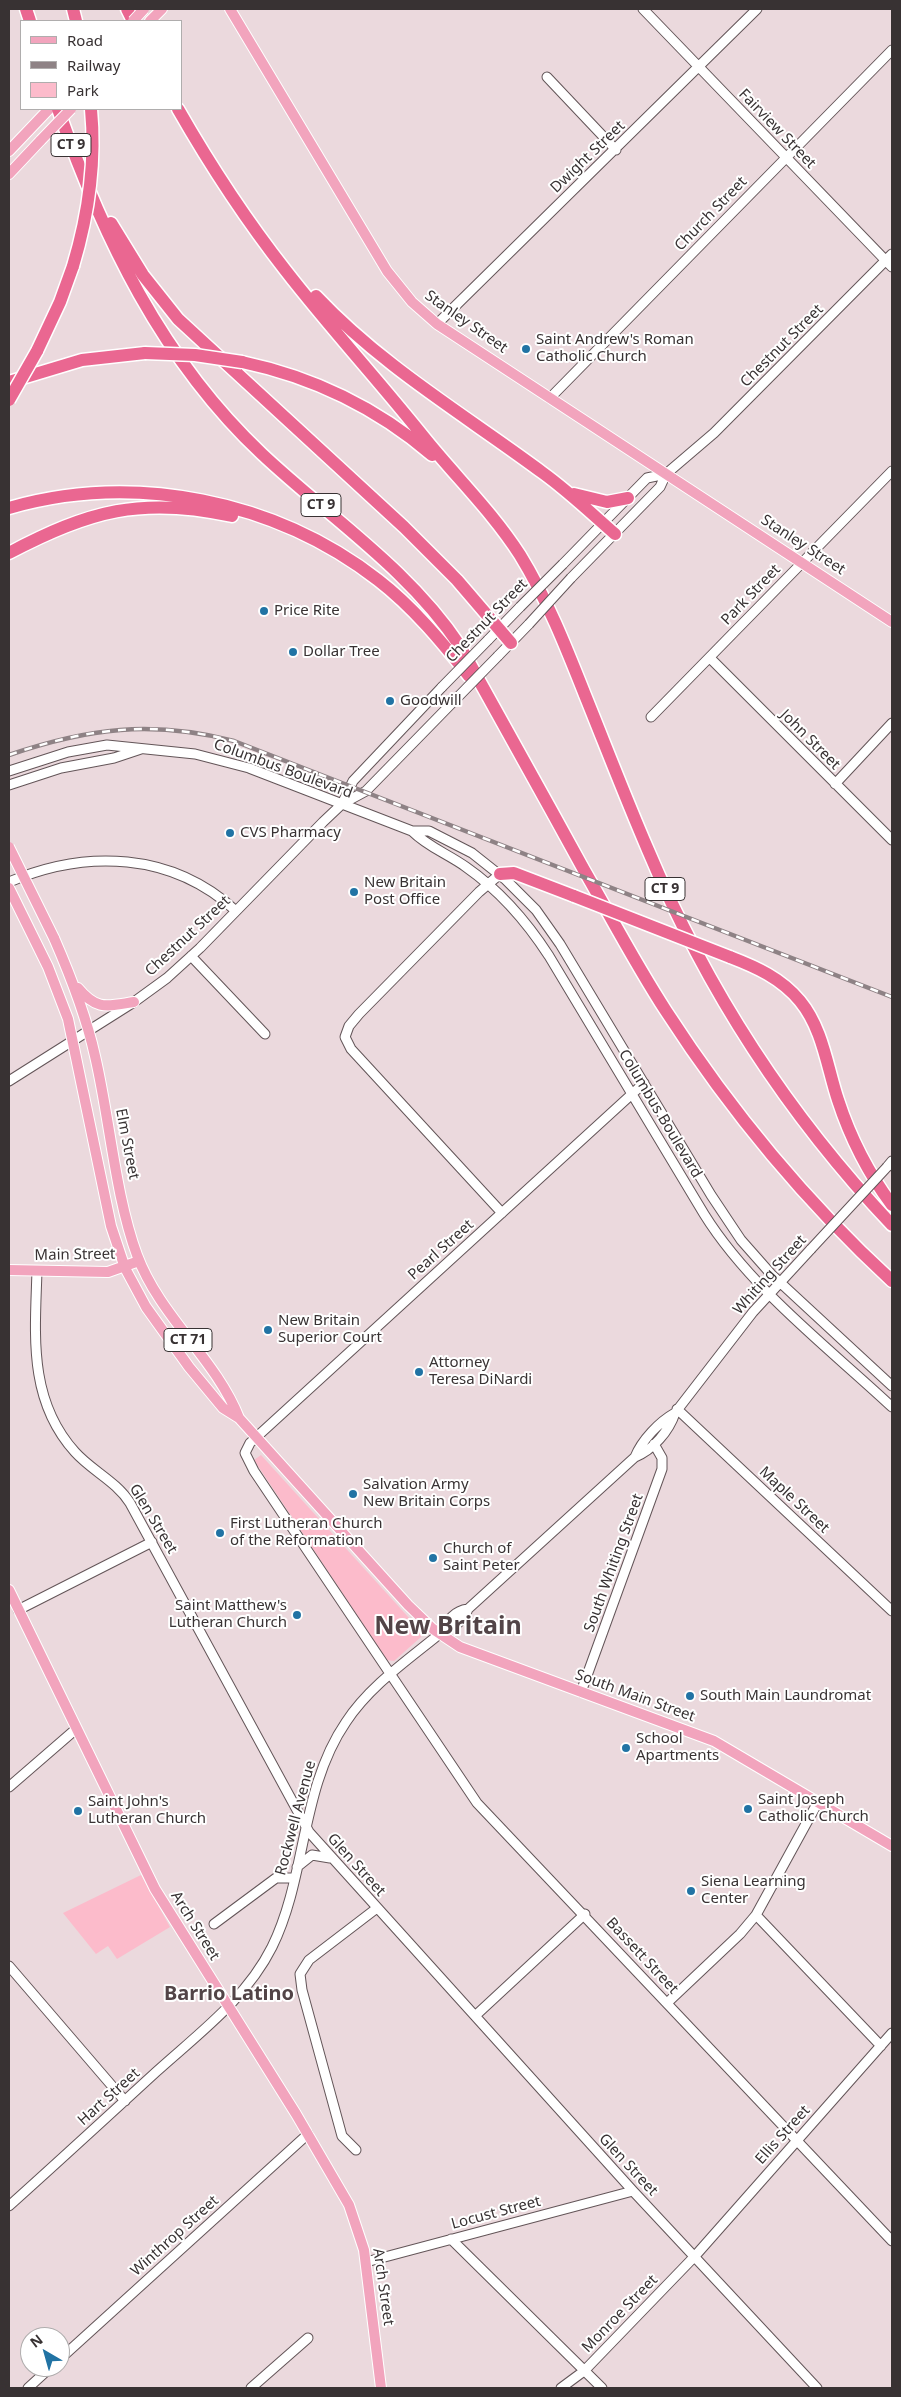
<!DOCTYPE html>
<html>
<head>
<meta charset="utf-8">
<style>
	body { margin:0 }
	#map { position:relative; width:901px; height:2397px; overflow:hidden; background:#ebd9dd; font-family:"Noto Sans",sans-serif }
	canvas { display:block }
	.frame { position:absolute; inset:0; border:10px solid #383233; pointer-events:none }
	.legend { position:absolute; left:20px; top:20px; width:162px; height:90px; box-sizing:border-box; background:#fff; border:1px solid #afadad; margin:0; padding:6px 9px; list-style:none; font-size:15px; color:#383233 }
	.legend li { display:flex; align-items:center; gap:10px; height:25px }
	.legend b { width:25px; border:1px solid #afadad }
	.north { position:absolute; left:20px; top:2327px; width:50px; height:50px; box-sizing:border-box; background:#fff; border:1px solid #afadad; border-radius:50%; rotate:322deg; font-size:14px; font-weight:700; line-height:20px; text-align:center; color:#383233 }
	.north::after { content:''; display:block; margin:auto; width:18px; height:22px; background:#2173a4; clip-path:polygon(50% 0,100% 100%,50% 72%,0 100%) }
</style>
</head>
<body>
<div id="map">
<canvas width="901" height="2397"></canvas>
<div class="frame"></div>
<ul class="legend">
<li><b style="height:6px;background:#f2a4bd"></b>Road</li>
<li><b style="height:6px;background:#8e8285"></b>Railway</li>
<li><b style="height:14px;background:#fcbbcb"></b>Park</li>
</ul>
<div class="north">N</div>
</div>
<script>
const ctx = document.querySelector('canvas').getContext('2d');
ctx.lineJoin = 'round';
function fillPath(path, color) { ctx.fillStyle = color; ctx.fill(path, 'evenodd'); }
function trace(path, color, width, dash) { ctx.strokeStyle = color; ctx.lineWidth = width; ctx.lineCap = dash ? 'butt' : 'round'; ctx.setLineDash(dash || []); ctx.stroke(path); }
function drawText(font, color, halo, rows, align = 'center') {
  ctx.font = font + ' "Noto Sans",sans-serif'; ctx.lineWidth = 4; ctx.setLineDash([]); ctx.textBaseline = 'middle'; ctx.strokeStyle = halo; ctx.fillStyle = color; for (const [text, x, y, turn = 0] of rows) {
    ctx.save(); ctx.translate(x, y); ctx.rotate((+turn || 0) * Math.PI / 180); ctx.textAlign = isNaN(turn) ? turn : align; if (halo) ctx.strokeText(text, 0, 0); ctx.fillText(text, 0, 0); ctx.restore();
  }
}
fillPath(new Path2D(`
	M 261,1455 L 420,1630 L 421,1637 L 394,1661 L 387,1660 L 254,1460 Z
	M 141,1875 L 170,1927 L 117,1959 L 108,1946 L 96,1954 L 63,1913 Z`), '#fcbbcb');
const minor = new Path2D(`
	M 643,9 L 892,267
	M 547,77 L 616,150
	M 437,324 L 757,9
	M 550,398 L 892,50
	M 563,564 L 647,478 L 666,474
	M 571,578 L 660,487 L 666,474 L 714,433 L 892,254
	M 488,640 L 520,607
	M 498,656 L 529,624
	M 710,658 L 892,840
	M 651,717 L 892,471
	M 9,771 L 68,752 L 107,745 L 195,754 L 249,768 L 412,831 L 429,831 L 472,853 L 506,880 L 536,910 L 560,944 L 711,1195 L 741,1240 L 771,1274 L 892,1386
	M 835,784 L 892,723
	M 9,785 L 61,768 L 114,758 L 141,749
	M 342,804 L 353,781 L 442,687
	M 412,831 C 428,847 448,854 466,867 C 499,890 527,922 549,956 L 704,1214 C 750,1288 829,1348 892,1407
	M 500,874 L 479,892 L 359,1014 L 349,1026 L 345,1037 L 351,1049 L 502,1213
	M 9,882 C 86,849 172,852 236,911
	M 191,956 L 265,1034
	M 9,1081 L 134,1002 L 167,978 L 200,948 L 323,822 L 342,804 L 366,791 L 453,702
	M 644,1083 L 250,1443 L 245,1453 L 254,1471 L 477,1803 L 892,2241
	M 887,1167 L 892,1161
	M 37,1271 C 35,1335 28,1400 75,1452 C 92,1471 116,1481 130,1503 L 309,1832 L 633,2191 L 817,2388
	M 677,1409 L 892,1611
	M 635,1457 C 642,1440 659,1422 675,1413 L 753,1312 L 811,1249
	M 18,1610 L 152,1542
	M 439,1634 C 447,1622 453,1611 468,1609
	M 581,1692 L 662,1469 L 662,1458 L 654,1444
	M 9,1787 L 76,1729
	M 297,1867 L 312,1855 L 330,1858
	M 756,1915 L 881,2046
	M 214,1924 L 276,1878 L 294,1878
	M 9,1966 L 125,2101
	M 667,2003 L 740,1934 L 756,1915 L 818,1802
	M 475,2016 L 585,1914
	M 356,2150 L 342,2136 L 302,1990 L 300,1974 L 309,1960 L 377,1908
	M 9,2206 C 58,2162 107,2117 156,2072 C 198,2034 246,1999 272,1947 C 307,1876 300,1789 346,1722 C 369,1687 405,1662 437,1636 C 449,1626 462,1626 468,1609 L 635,1457 C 653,1450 669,1431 675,1413
	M 451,2239 L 602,2388
	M 366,2262 L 633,2191
	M 60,2359 L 308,2134
	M 28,2388 L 51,2367
	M 251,2388 L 308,2338
	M 561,2388 L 584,2371 L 695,2256 L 892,2033`);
const major = new Path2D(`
	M 230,9 L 387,271 L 412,302 L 437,324 L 892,622
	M 150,21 L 162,9
	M 9,151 L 49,109
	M 9,174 L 41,140
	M 9,888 L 48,967 L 68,1019 L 111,1226 L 125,1268 L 146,1307 L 189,1367 L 223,1408 L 239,1418
	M 54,938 C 71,977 86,1015 95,1056 C 110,1120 115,1195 137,1255 C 160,1317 216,1359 239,1418 L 408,1605 L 433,1629 L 460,1647 L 714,1741 L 892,1846
	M 78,988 C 97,1011 107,1006 134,1002
	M 9,1270 L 108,1272 L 139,1261
	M 9,1590 L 155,1889 L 296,2114 L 349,2205 L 364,2250 L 381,2388`);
const highway = new Path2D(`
	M 26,9 L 30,21
	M 73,9 L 76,21
	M 127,9 L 133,21
	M 58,109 C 103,237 162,360 262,454 C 329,517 408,568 460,646 C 501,720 543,795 584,870 C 611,917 636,965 666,1011 C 730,1110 805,1201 892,1281
	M 178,109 C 210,165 246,220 286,271 C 331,329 381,383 427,441 C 458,479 493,513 520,555 C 547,599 566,647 585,695 C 606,747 626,799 648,850 C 706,988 789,1116 892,1225
	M 111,223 L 143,275 L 178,319 L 404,527 L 457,580 L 511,643
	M 316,296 C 383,367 465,415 543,473 C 568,491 591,513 615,534
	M 37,351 L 60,302 L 73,266
	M 242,362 C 313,377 377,408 432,455
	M 9,382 L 82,360 L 145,353
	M 574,494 L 607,502 L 628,498
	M 9,508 C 134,472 275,500 378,580 C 413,607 441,641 469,676
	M 9,553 C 88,511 142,496 232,516
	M 500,874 L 514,873 L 574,896
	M 730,957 C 756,967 781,978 800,1001 C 823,1029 827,1067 838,1100 C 850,1137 869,1174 892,1205`);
trace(minor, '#635558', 11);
trace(major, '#fff', 12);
trace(highway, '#fff', 15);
trace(minor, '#fff', 9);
trace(major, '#f2a4bd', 10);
trace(highway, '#ea6791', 12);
const rail = new Path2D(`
	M 9,755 C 88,728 152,720 234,741 L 892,997`);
trace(rail, '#8e8285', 4.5);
trace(rail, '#fff', 2.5, [8]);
const minorBridge = new Path2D(`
	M 520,607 L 563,564
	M 529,624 L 571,578
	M 442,687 L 488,640
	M 453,702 L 498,656
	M 811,1249 L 887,1167`);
const majorBridge = new Path2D(`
	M 133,21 L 144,9
	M 41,140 L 71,109
	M 9,847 L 54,938`);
const highwayBridge = new Path2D(`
	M 73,266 C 88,216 96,161 91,109
	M 145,353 L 195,355 L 242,362
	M 9,400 L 37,351
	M 574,896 L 730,957`);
trace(minorBridge, '#635558', 11, []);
trace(majorBridge, '#fff', 12, []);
trace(highwayBridge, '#fff', 15, []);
trace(minorBridge, '#fff', 9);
trace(majorBridge, '#f2a4bd', 10);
trace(highwayBridge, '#ea6791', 12);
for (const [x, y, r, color] of [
	[526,349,5,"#2173a4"],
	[264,611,5,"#2173a4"],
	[293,652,5,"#2173a4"],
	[390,701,5,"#2173a4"],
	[230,833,5,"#2173a4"],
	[354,892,5,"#2173a4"],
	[268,1330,5,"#2173a4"],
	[419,1372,5,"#2173a4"],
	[353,1494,5,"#2173a4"],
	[220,1533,5,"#2173a4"],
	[433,1558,5,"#2173a4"],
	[297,1615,5,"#2173a4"],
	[690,1696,5,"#2173a4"],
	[626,1748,5,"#2173a4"],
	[748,1809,5,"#2173a4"],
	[78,1811,5,"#2173a4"],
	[691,1891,5,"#2173a4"]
]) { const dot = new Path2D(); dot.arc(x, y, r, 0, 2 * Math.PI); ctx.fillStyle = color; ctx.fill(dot); trace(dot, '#fff', 2); }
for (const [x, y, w] of [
	[71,145,40],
	[321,505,40],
	[665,889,40],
	[188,1340,48]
]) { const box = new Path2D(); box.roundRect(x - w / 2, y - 11.5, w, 23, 4); ctx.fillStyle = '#fff'; ctx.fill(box); trace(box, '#383233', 1); }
drawText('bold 14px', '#383233', null, [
	["CT 9",71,145],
	["CT 9",321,505],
	["CT 9",665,889],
	["CT 71",188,1340]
]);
drawText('15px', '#383233', '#fff', [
	["Fairview Street",777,129,46],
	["Dwight Street",588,157,-44],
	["Church Street",711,214,-46],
	["Stanley Street",466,322,35],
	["Chestnut Street",782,346,-45],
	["Stanley Street",803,545,33],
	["Park Street",751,595,-46],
	["Chestnut Street",487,621,-46],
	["John Street",810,740,45],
	["Columbus Boulevard",283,769,20],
	["Chestnut Street",188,936,-43],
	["Columbus Boulevard",660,1114,59],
	["Elm Street",127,1144,79],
	["Pearl Street",441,1250,-42],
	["Main Street",75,1255,-1],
	["Whiting Street",770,1275,-48],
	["Maple Street",794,1500,43],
	["Glen Street",153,1519,59],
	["South Whiting Street",614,1563,-70],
	["South Main Street",635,1696,20],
	["Rockwell Avenue",296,1818,-75],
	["Glen Street",356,1865,48],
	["Arch Street",195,1926,58],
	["Bassett Street",642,1956,47],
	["Hart Street",109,2097,-42],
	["Ellis Street",783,2135,-48],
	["Glen Street",628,2165,47],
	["Locust Street",496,2213,-15],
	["Winthrop Street",175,2236,-42],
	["Arch Street",383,2287,82],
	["Monroe Street",620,2314,-46]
]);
drawText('15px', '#383233', '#fff', [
	["Saint Andrew's Roman",536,340],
	["Catholic Church",536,357],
	["Price Rite",274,611],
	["Dollar Tree",303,652],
	["Goodwill",400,701],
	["CVS Pharmacy",240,833],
	["New Britain",364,883],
	["Post Office",364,900],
	["New Britain",278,1321],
	["Superior Court",278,1338],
	["Attorney",429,1363],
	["Teresa DiNardi",429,1380],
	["Salvation Army",363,1485],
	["New Britain Corps",363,1502],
	["First Lutheran Church",230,1524],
	["of the Reformation",230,1541],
	["Church of",443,1549],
	["Saint Peter",443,1566],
	["Saint Matthew's",287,1606,"right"],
	["Lutheran Church",287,1623,"right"],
	["South Main Laundromat",700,1696],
	["School",636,1739],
	["Apartments",636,1756],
	["Saint Joseph",758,1800],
	["Catholic Church",758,1817],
	["Saint John's",88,1802],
	["Lutheran Church",88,1819],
	["Siena Learning",701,1882],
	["Center",701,1899]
], 'left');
drawText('bold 20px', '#524447', '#fff', [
	["Barrio Latino",229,1994]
]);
drawText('bold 25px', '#524447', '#fff', [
	["New Britain",448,1627]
]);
</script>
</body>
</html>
